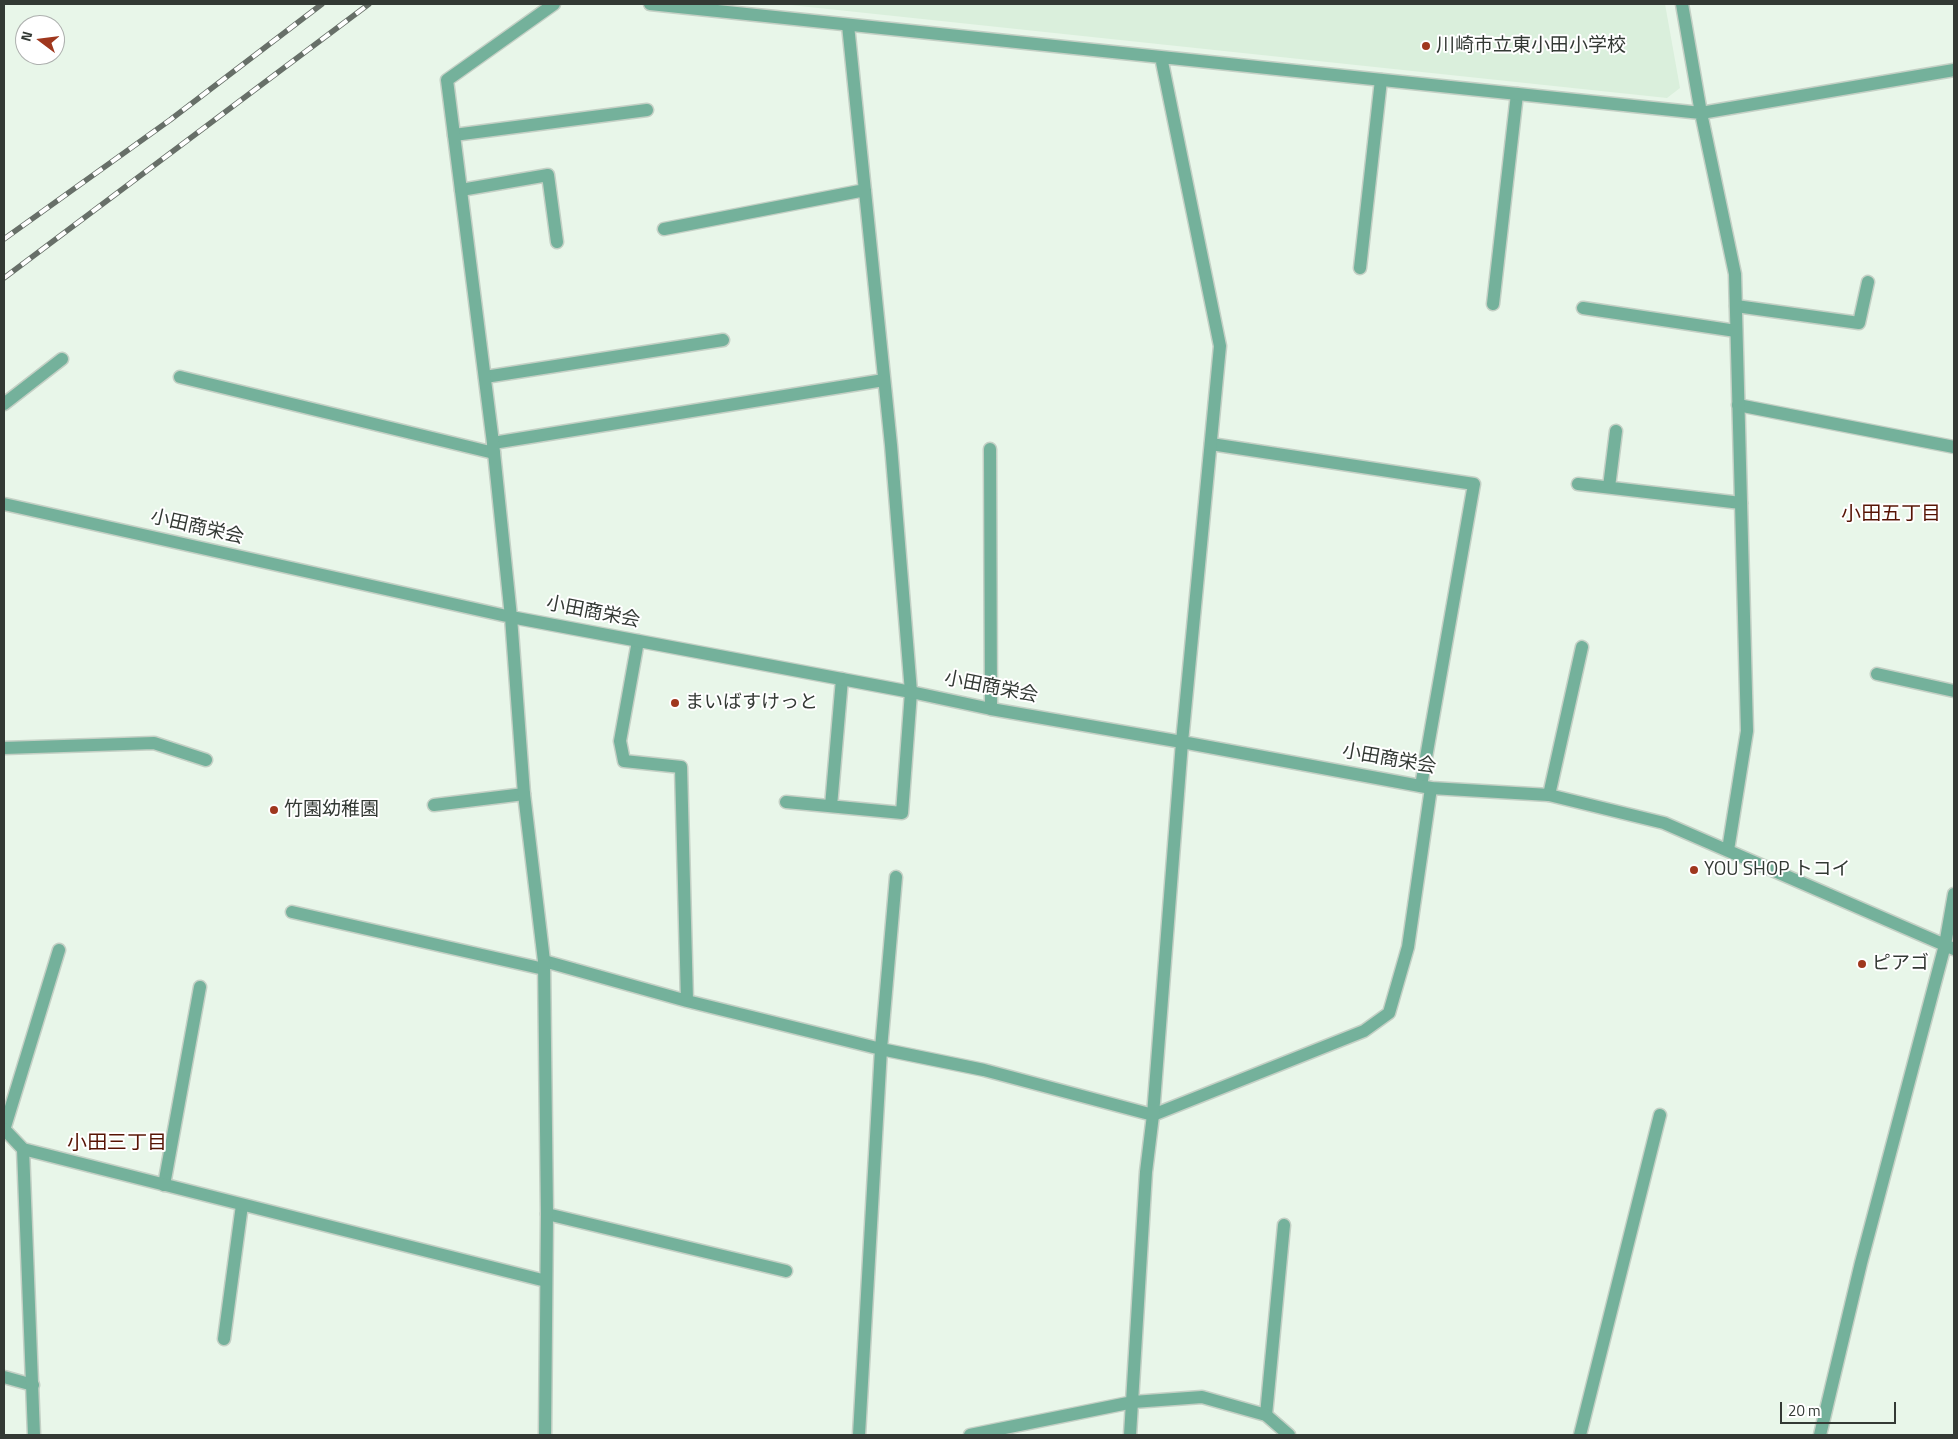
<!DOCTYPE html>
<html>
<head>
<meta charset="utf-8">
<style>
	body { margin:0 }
	#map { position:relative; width:1958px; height:1439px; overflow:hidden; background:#e8f6e9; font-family:"Titillium Web",sans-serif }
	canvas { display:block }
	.frame { position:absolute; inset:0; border:5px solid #333934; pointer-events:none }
	.north { position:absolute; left:15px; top:15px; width:50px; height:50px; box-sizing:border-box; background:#fff; border:1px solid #adb0ae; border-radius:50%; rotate:285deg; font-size:14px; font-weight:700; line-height:20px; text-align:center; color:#333934 }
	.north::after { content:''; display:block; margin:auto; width:18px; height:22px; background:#9f371d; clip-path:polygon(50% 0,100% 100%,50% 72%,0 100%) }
	.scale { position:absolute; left:1780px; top:1402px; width:116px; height:22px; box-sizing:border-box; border:2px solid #333934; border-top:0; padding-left:6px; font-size:15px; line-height:18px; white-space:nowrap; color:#333934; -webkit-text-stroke:4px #fff; paint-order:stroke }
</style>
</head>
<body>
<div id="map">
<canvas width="1958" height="1439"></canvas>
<div class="frame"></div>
<div class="north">N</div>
<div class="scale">20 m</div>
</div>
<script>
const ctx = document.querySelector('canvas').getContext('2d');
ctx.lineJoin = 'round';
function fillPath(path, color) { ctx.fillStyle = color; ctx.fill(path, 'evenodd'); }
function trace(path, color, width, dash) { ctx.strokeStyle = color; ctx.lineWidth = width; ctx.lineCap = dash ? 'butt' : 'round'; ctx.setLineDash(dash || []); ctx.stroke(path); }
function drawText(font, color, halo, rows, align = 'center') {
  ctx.font = font + ' "Titillium Web","Noto Sans JP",sans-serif'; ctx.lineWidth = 4; ctx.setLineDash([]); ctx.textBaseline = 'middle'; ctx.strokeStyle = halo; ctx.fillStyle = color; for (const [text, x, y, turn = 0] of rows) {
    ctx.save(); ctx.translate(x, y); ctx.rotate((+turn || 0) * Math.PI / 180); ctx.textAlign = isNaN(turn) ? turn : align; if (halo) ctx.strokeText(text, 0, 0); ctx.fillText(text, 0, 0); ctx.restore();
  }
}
fillPath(new Path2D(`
	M 781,4 L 1665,4 L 1680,88 L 1667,98 Z`), '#daefdc');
const service = new Path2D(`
	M 454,135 L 647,110
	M 461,190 L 548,175 L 557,242
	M 664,229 L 865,190
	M 1360,268 L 1381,80
	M 1493,304 L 1517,94
	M 1736,306 L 1859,323 L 1868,282
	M 1583,308 L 1736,331
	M 180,377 L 494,453
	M 485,377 L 723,340
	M 1738,405 L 1954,447
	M 493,443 L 884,380
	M 1211,444 L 1474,484 L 1421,786
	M 990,449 L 991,709
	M 1578,484 L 1741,503
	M 1609,487 L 1616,431
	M 638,641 L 620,741 L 624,761 L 681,767 L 687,1001
	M 1877,674 L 1954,691
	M 4,748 L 154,743 L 206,760
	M 1549,795 L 1582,647
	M 786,802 L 902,813 L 911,692 L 891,445 L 848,25
	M 434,805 L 524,794
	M 831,806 L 842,679
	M 292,912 L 544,969
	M 544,961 L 687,1001 L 881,1049 L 984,1070 L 1153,1115 L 1364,1031 L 1389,1013 L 1408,947 L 1431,788
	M 4,1130 L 59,950
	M 164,1185 L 200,987
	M 547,1214 L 786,1271
	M 224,1339 L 242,1205
	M 4,1377 L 33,1385
	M 1266,1415 L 1284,1225
	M 859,1435 L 881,1049 L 896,877`);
const minor = new Path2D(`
	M 650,4 L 1701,113 L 1954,70
	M 1682,4 L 1701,113 L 1735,274 L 1747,731 L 1728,850
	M 4,404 L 62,359
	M 4,504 L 511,617 L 911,692 L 991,709 L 1182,742 L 1431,788 L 1549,795 L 1664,823 L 1954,949
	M 4,1129 L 23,1149 L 546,1281
	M 23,1149 L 34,1435
	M 545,1435 L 547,1214 L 544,961 L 524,794 L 511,617 L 493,443 L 447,80 L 554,4
	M 970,1435 L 1133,1402 L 1202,1397 L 1266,1415 L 1289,1435
	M 1130,1435 L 1146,1172 L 1153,1115 L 1182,742 L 1220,346 L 1161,57
	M 1580,1435 L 1660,1115
	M 1820,1435 L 1861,1263 L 1945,945 L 1954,894`);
trace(service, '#c4d0c5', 15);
trace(minor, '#c4d0c5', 15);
trace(service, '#74b19b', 12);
trace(minor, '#74b19b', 12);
const rail = new Path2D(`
	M 4,239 L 170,120 L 322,4
	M 4,278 L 369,4`);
trace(rail, '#676f68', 5.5);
trace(rail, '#fff', 4, [11]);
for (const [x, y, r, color] of [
	[1426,46,5,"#9f371d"],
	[675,703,5,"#9f371d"],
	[274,810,5,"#9f371d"],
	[1694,870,5,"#9f371d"],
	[1862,964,5,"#9f371d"]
]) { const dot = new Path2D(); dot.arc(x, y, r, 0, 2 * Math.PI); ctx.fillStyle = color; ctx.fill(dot); trace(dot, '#fff', 2); }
drawText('19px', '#333934', '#fff', [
	["川崎市立東小田小学校",1436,46],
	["まいばすけっと",685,703],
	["竹園幼稚園",284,810],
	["YOU SHOP トコイ",1704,870],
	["ピアゴ",1872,964]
], 'left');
drawText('19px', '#333934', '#fff', [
	["小田商栄会",197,528,13],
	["小田商栄会",593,613,11],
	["小田商栄会",991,688,11],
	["小田商栄会",1389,760,10]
]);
drawText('20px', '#561404', '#fff', [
	["小田五丁目",1891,515],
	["小田三丁目",117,1144]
]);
</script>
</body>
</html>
